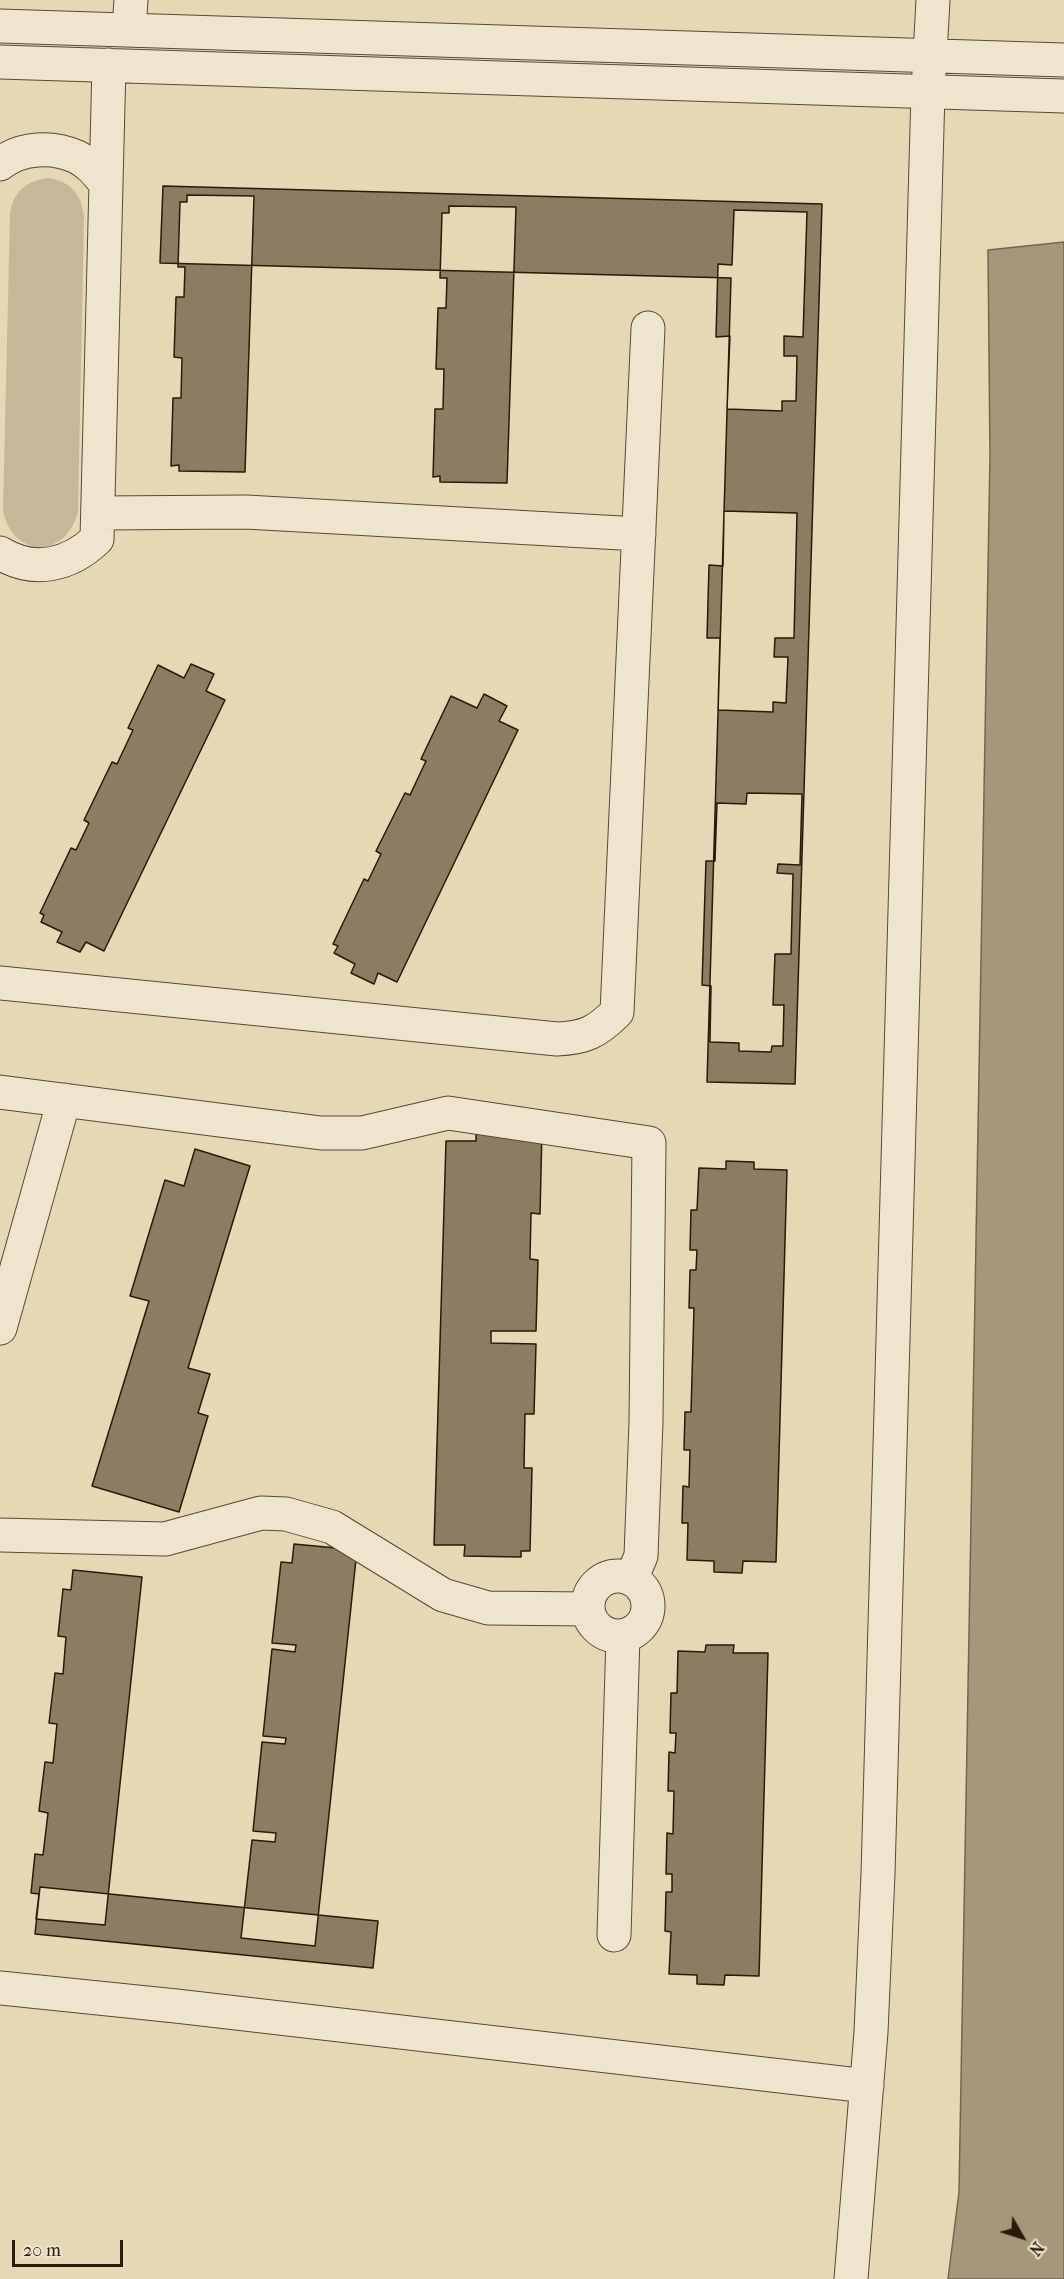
<!DOCTYPE html>
<html>
<head>
<meta charset="utf-8">
<style>
	body { margin:0 }
	#map { position:relative; width:1064px; height:2279px; overflow:hidden; background:#e6d7b5; font-family:"IM FELL French Canon",serif }
	canvas { display:block }
	.north { position:absolute; left:992px; top:2207px; width:60px; height:60px; -webkit-text-stroke:4px #efe5cf; paint-order:stroke; rotate:129deg; font-size:16px; font-weight:700; line-height:24px; text-align:center; color:#291a09 }
	.north::after { content:''; display:block; margin:auto; width:21px; height:27px; background:#291a09; clip-path:polygon(50% 0,100% 100%,50% 72%,0 100%) }
	.scale { position:absolute; left:12px; top:2240px; width:111px; height:27px; box-sizing:border-box; border:3px solid #291a09; border-top:0; padding-left:8px; font-size:18px; line-height:21px; white-space:nowrap; color:#291a09; -webkit-text-stroke:4px #efe5cf; paint-order:stroke }
</style>
</head>
<body>
<div id="map">
<canvas width="1064" height="2279"></canvas>
<div class="north">N</div>
<div class="scale">20 m</div>
</div>
<script>
const ctx = document.querySelector('canvas').getContext('2d');
ctx.lineJoin = 'round';
function fillPath(path, color) { ctx.fillStyle = color; ctx.fill(path, 'evenodd'); }
function trace(path, color, width, dash) { ctx.strokeStyle = color; ctx.lineWidth = width; ctx.lineCap = dash ? 'butt' : 'round'; ctx.setLineDash(dash || []); ctx.stroke(path); }
fillPath(new Path2D(`
	M 50,178 C 72,183 81,194 84,216 L 78,511 C 67,559 12,559 3,510 L 10,214 C 13,191 27,180 50,178 Z`), '#c6b798');
const water = new Path2D(`
	M 1064,242 L 1064,2279 L 948,2279 L 959,2192 L 990,456 L 988,250 Z`);
fillPath(water, '#a6977b');
trace(water, '#74654d', 1.5);
const building = new Path2D(`
	M 163,186 L 822,204 L 795,1084 L 707,1082 L 731,278 L 160,263 Z
	M 187,195 L 254,196 L 245,472 L 179,471 L 179,465 L 171,466 L 173,398 L 181,398 L 182,358 L 174,357 L 176,297 L 184,297 L 185,267 L 178,267 L 180,202 L 187,202 Z
	M 449,206 L 516,207 L 507,483 L 440,482 L 440,476 L 433,477 L 435,409 L 443,409 L 444,369 L 436,369 L 438,308 L 446,308 L 447,278 L 440,278 L 442,213 L 449,213 Z
	M 734,210 L 807,212 L 803,337 L 784,336 L 784,356 L 797,356 L 796,401 L 782,401 L 782,411 L 727,409 L 730,336 L 716,337 L 718,264 L 732,265 Z
	M 724,511 L 797,513 L 794,638 L 775,638 L 774,657 L 788,657 L 786,703 L 773,702 L 773,712 L 718,710 L 720,638 L 707,638 L 709,565 L 723,566 Z
	M 191,664 L 214,674 L 206,691 L 225,700 L 104,951 L 86,942 L 80,952 L 57,942 L 62,932 L 41,922 L 44,915 L 40,913 L 71,848 L 76,850 L 89,823 L 84,820 L 112,762 L 117,764 L 133,730 L 128,728 L 158,665 L 184,678 Z
	M 484,694 L 507,706 L 499,721 L 518,730 L 397,982 L 378,973 L 374,984 L 351,973 L 355,964 L 334,953 L 338,946 L 333,944 L 364,879 L 368,881 L 381,854 L 376,851 L 405,793 L 410,795 L 426,761 L 421,759 L 451,696 L 477,708 Z
	M 747,793 L 802,794 L 800,865 L 778,864 L 777,873 L 793,874 L 791,954 L 775,954 L 773,1005 L 784,1005 L 783,1046 L 772,1046 L 771,1052 L 739,1051 L 739,1043 L 710,1042 L 711,986 L 702,985 L 706,861 L 715,861 L 717,803 L 746,804 Z
	M 476,1128 L 542,1129 L 540,1214 L 531,1213 L 530,1259 L 538,1260 L 536,1331 L 491,1331 L 491,1343 L 536,1344 L 534,1414 L 525,1414 L 524,1468 L 532,1468 L 530,1551 L 521,1551 L 521,1557 L 464,1556 L 465,1545 L 434,1545 L 446,1141 L 476,1141 Z
	M 195,1149 L 250,1166 L 188,1368 L 210,1374 L 198,1413 L 208,1416 L 179,1512 L 92,1486 L 149,1301 L 130,1296 L 165,1180 L 184,1186 Z
	M 726,1161 L 754,1162 L 754,1169 L 787,1170 L 776,1562 L 743,1561 L 742,1573 L 714,1572 L 714,1561 L 687,1560 L 688,1523 L 682,1523 L 683,1486 L 689,1487 L 690,1450 L 684,1450 L 685,1412 L 691,1412 L 694,1308 L 689,1308 L 690,1270 L 696,1270 L 697,1250 L 690,1250 L 691,1210 L 697,1210 L 699,1168 L 726,1169 Z
	M 294,1544 L 357,1550 L 315,1946 L 241,1938 L 252,1840 L 275,1842 L 276,1833 L 253,1831 L 262,1742 L 285,1744 L 286,1738 L 263,1736 L 272,1649 L 295,1652 L 296,1645 L 272,1643 L 281,1562 L 292,1563 Z
	M 73,1570 L 142,1577 L 105,1925 L 36,1919 L 39,1894 L 31,1893 L 35,1854 L 43,1855 L 48,1813 L 39,1811 L 45,1762 L 53,1763 L 57,1724 L 49,1723 L 55,1673 L 63,1674 L 66,1637 L 58,1636 L 63,1589 L 71,1590 Z
	M 706,1645 L 734,1645 L 733,1653 L 768,1653 L 759,1976 L 725,1975 L 724,1985 L 697,1984 L 697,1975 L 669,1974 L 671,1932 L 665,1931 L 666,1892 L 672,1892 L 672,1874 L 666,1874 L 667,1833 L 673,1834 L 674,1791 L 668,1791 L 669,1752 L 675,1753 L 676,1733 L 670,1733 L 671,1693 L 677,1693 L 678,1651 L 705,1652 Z
	M 40,1887 L 378,1921 L 373,1968 L 35,1934 Z`);
fillPath(building, '#8b7c62');
trace(building, '#291a09', 1.5);
const minor = new Path2D(`
	M 0,26 L 1064,60
	M 129,30 L 131,0
	M 0,62 L 1064,96
	M 0,164 C 21,147 53,146 77,157 C 89,163 97,173 105,183
	M 98,513 L 246,512 L 639,534
	M 0,553 C 34,574 70,565 97,539 L 109,65
	M 0,983 L 557,1039 C 585,1038 597,1032 617,1012 L 648,328
	M 0,1092 L 321,1133 L 362,1133 L 448,1113 L 649,1143 L 646,1422 L 641,1556 L 631,1579
	M 0,1328 L 64,1100
	M 0,1535 L 165,1539 L 261,1513 L 286,1514 L 332,1527 L 443,1595 L 488,1608 L 587,1609
	M588 1606a30 30 0 1 1 60 0a30 30 0 1 1-60 0Z
	M 614,1935 L 623,1636
	M 0,1988 L 176,2006 L 867,2086
	M 851,2279 L 871,2032 L 878,1874 L 928,92 L 933,0`);
trace(minor, '#584934', 35);
trace(minor, '#efe5cf', 33);
</script>
</body>
</html>
